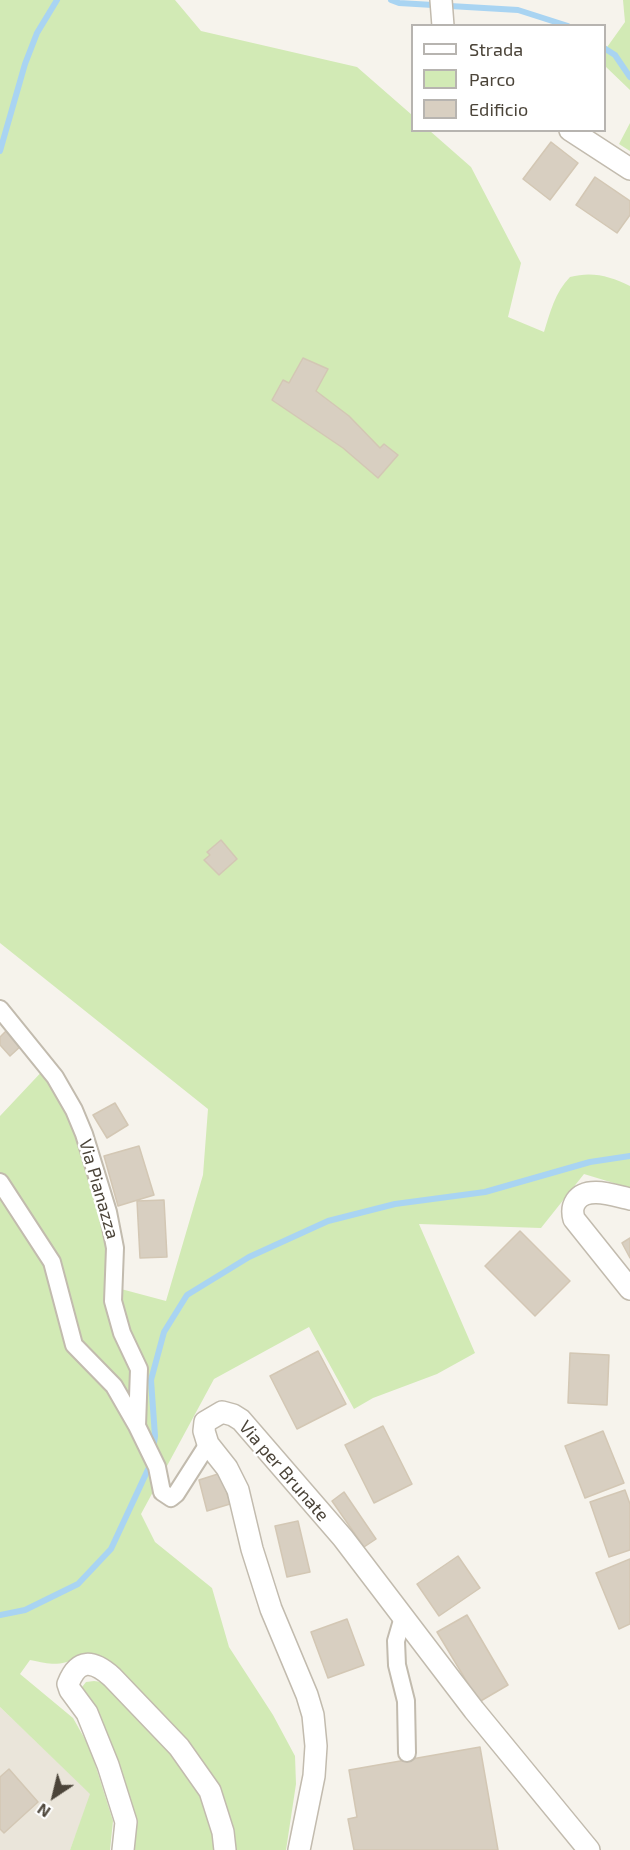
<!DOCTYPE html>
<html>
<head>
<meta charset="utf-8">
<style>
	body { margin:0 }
	#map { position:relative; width:630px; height:1850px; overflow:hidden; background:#f6f3ec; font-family:"Exo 2",sans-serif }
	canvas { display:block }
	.legend { position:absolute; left:411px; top:24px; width:195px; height:108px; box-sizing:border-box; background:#fff; border:2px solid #b7b4b0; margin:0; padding:8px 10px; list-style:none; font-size:18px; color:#4b4439 }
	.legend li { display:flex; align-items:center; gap:12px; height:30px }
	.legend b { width:30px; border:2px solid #b7b4b0 }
	.north { position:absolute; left:24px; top:1766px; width:60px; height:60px; -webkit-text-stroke:4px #fff; paint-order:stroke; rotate:215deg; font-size:16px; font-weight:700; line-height:24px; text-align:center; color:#4b4439 }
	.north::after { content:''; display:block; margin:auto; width:21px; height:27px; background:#4b4439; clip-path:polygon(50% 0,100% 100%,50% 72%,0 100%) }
</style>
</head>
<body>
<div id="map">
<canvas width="630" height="1850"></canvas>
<ul class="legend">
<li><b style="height:8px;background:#fff"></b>Strada</li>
<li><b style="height:16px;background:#d2eab5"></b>Parco</li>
<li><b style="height:16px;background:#d8cfc1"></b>Edificio</li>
</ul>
<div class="north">N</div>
</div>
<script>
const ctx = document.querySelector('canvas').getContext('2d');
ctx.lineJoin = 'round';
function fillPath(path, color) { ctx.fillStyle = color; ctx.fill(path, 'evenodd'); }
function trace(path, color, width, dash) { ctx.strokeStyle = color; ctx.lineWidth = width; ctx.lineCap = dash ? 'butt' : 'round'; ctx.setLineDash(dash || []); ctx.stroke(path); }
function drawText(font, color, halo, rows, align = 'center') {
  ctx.font = font + ' "Exo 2",sans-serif'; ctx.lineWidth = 5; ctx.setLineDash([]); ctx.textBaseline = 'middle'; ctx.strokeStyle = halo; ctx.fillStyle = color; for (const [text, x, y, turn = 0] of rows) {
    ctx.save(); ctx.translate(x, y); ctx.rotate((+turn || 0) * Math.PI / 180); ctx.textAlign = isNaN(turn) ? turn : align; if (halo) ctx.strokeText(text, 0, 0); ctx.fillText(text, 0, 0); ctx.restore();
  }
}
fillPath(new Path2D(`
	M 0,1707 L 91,1794 L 70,1850 L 0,1850 Z`), '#eae5da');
fillPath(new Path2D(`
	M 0,0 L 175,0 L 201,31 L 357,67 L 412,115 L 412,130 L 430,131 L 471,167 L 521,263 L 508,317 L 544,332 C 550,313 555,292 570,277 C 592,271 610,276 630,286 L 630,1188 L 584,1174 L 541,1228 L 419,1224 L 475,1353 L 437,1374 L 373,1398 L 354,1409 L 309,1327 L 214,1379 L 141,1514 L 155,1542 L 212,1588 L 229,1647 L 273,1715 L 295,1756 L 296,1784 L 286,1850 L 232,1850 L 221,1808 L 81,1657 C 58,1666 54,1665 30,1660 L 20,1674 L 73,1718 L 90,1748 L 113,1821 L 110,1850 L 70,1850 L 90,1794 L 0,1707 L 0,1116 L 48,1065 L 121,1233 L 121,1289 L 166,1301 L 203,1175 L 208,1109 L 0,943 Z
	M 623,0 L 630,0 L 630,90 L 605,66 L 605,50 L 625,22 Z
	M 630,123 L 630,151 L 619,144 Z
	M 94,1681 L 102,1682 C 138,1717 180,1751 203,1796 C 210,1812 214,1833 216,1850 L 129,1850 L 82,1687 L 86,1682 Z`), '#d2eab5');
trace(new Path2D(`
	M 391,0 L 399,3 L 518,10 L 568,26
	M 604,48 L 615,55 L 630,77
	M 0,151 L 25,64 L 37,33 L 57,0
	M 153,1450 L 155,1436 L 151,1380 L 164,1332 L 187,1295 L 249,1257 L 328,1221 L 395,1204 L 485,1192 L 590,1162 L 630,1156
	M 0,1615 L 25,1610 L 78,1584 L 111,1549 L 151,1463`), '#a9d4f2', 6);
const building = new Path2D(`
	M 551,142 L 578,163 L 550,200 L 523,179 Z
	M 595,177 L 630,201 L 630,215 L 617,233 L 576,205 Z
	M 303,358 L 328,369 L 316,391 L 349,416 L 380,448 L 384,444 L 398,455 L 378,478 L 343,448 L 272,400 L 283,380 L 289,383 Z
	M 221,840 L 237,859 L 219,875 L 204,860 L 210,855 L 207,852 Z
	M 8,1029 L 22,1045 L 10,1056 L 0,1045 L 0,1037 Z
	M 115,1103 L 128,1125 L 107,1138 L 93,1115 Z
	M 139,1146 L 154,1195 L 118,1206 L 104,1156 Z
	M 164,1200 L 167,1257 L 140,1258 L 137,1201 Z
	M 520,1231 L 570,1281 L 535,1316 L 485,1266 Z
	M 630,1238 L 630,1258 L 622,1243 Z
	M 318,1351 L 346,1404 L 297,1429 L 270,1376 Z
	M 570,1353 L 609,1355 L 607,1405 L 568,1403 Z
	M 383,1426 L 412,1484 L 374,1503 L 345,1445 Z
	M 603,1431 L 624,1483 L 585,1498 L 565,1446 Z
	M 221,1473 L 230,1504 L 207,1511 L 199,1480 Z
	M 625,1490 L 630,1504 L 630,1550 L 609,1557 L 590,1502 Z
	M 344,1492 L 376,1539 L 364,1547 L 332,1501 Z
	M 298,1521 L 310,1572 L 287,1577 L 275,1526 Z
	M 458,1556 L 480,1588 L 439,1616 L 417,1584 Z
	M 630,1559 L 630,1624 L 619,1629 L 596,1573 Z
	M 467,1615 L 508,1685 L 479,1702 L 437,1632 Z
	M 347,1619 L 364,1665 L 328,1678 L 311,1632 Z
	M 480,1747 L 498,1850 L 354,1850 L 348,1819 L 357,1817 L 349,1770 Z
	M 9,1769 L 38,1802 L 4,1833 L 0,1829 L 0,1777 Z`);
fillPath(building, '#d8cfc1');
trace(building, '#d3c7b4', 1.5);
const minor = new Path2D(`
	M 0,1009 L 55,1077 L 74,1110 L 84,1134 L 108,1212 L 115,1248 L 113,1301 L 122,1333 L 139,1369 L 137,1426
	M 0,1182 L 52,1262 L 74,1345 L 114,1386 L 137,1426 L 157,1467 L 162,1492 L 171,1498 L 176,1494 L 208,1444
	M 403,1617 L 396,1641 L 397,1665 L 406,1701 L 407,1753`);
const tertiary = new Path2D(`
	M 441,0 L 443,26
	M 570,130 L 630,169
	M 630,1199 C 615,1196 587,1185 576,1201 C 572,1207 572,1212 574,1219 L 630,1289
	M 123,1850 L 126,1822 L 108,1765 L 87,1713 L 70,1690 L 68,1684 C 78,1658 93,1660 112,1677 L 179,1747 L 210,1791 L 223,1832 L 225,1850
	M 299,1850 L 314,1776 L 316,1746 L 313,1715 L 307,1695 L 271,1609 L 252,1549 L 238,1490 L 227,1468 L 208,1444 L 204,1431 L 205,1422 L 222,1412 L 233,1415 L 241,1420 L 343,1538 L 474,1710 L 589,1850`);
trace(minor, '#c2bbae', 20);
trace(tertiary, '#c2bbae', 24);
trace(minor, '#fff', 16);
trace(tertiary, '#fff', 21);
drawText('18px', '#4b4439', '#fff', [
	["Via Pianazza",99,1189,74],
	["Via per Brunate",284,1471,49]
]);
</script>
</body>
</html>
